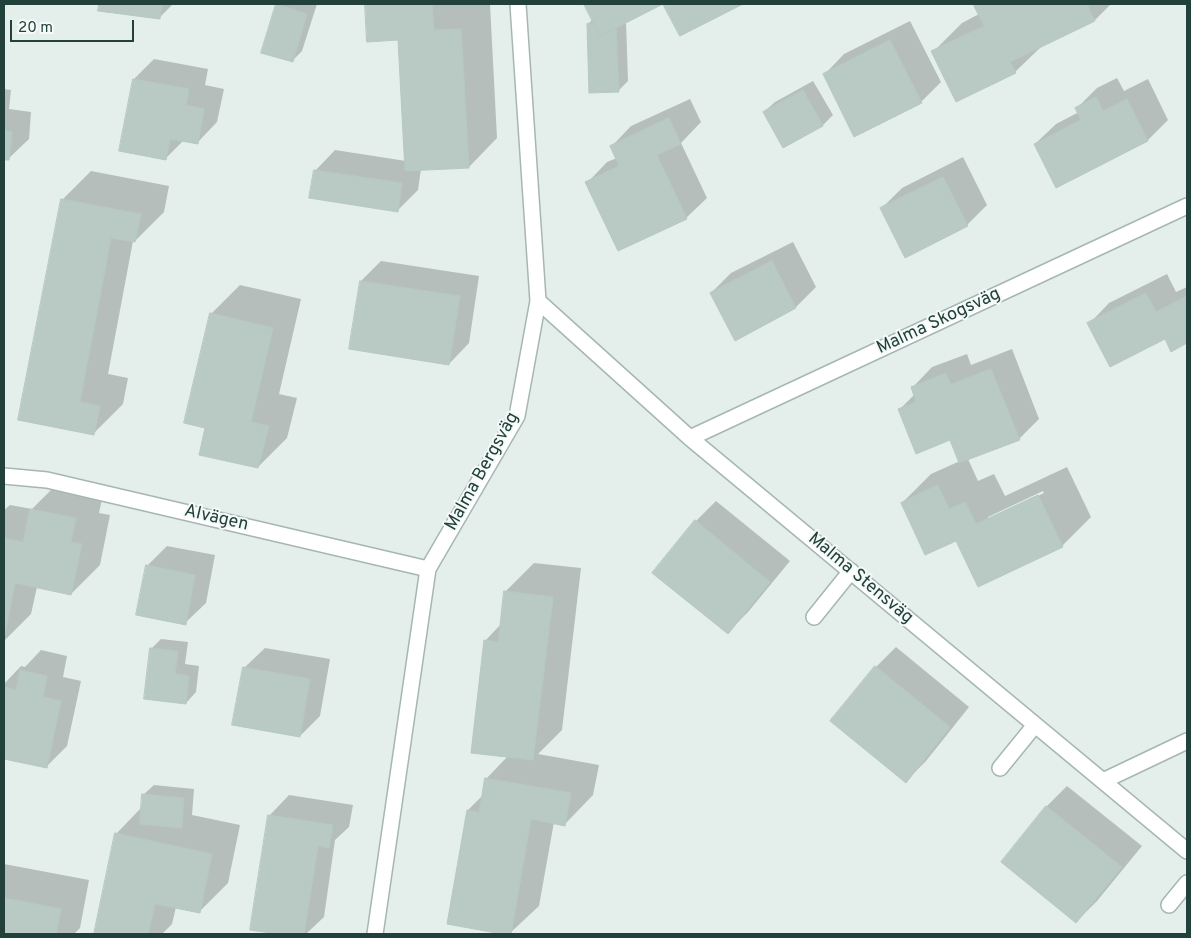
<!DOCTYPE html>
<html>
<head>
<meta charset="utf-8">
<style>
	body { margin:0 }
	#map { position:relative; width:1191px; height:938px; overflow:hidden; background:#e4eeeb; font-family:Overpass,sans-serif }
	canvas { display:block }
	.frame { position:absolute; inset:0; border:5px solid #22413b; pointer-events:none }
	.scale { position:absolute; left:10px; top:20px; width:124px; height:22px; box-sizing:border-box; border:2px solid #22413b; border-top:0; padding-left:6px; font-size:15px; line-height:18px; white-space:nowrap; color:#22413b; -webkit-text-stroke:4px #f5faf8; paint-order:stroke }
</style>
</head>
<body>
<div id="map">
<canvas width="1191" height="938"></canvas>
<div class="frame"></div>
<div class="scale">20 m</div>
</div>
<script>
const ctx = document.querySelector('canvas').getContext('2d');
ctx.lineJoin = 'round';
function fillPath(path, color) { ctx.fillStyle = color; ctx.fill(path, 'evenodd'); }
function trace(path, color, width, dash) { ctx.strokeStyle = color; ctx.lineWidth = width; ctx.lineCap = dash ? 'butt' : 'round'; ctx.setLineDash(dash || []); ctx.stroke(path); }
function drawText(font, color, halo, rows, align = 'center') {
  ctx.font = font + ' Overpass,sans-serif'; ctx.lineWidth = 4; ctx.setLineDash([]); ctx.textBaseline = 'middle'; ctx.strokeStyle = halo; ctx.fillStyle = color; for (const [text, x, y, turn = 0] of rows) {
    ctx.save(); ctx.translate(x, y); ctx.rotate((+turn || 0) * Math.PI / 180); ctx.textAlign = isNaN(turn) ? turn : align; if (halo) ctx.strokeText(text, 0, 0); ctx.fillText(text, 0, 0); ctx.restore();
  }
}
fillPath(new Path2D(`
	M 100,4 L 173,4 L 159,18 L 99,10 Z
	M 278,4 L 317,4 L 302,51 L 292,61 L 277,5 Z
	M 366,4 L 490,4 L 497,138 L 469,167 L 421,169 L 418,190 L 397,211 L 315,171 L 335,150 L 406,161 L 399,38 L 368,40 Z
	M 585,4 L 660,4 L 626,21 L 628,81 L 618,91 L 588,24 L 593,19 Z
	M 665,4 L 740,4 L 680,34 Z
	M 977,4 L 1111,4 L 1095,20 L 1043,45 L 1015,72 L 933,52 L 962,23 L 979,14 L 975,6 Z
	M 910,21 L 941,82 L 921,102 L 824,75 L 844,54 Z
	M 154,59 L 208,69 L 205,85 L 224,89 L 217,122 L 197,143 L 184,140 L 166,158 L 134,79 Z
	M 1117,78 L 1124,91 L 1148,79 L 1168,120 L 1148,140 L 1056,186 L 1035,144 L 1056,124 L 1079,112 L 1077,108 L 1097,88 Z
	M 813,81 L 833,115 L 823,125 L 784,147 L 764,112 L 775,102 Z
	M 4,89 L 11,90 L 9,109 L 31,112 L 29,139 L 8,159 L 4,159 Z
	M 690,99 L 701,122 L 681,143 L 707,198 L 686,218 L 587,183 L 607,162 L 617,158 L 611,147 L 631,126 Z
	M 963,157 L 987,205 L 967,225 L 882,208 L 902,188 Z
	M 91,171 L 169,186 L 164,212 L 135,241 L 133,241 L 108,374 L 128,378 L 123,404 L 94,433 L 20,419 L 62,200 Z
	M 793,242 L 816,287 L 796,307 L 735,339 L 711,293 L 731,273 Z
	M 381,261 L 479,276 L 469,343 L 449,364 L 361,281 Z
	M 1167,274 L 1176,292 L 1187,287 L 1187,342 L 1172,350 L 1165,338 L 1089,324 L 1109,303 Z
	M 240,285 L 301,299 L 279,394 L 297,398 L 287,438 L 258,467 L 207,427 L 211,314 Z
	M 1012,349 L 1039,419 L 1019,439 L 968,459 L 978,481 L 994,474 L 1005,496 L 1067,467 L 1091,517 L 1062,546 L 957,539 L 902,503 L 931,474 L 960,461 L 951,439 L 900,409 L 915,394 L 912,388 L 932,367 L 967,354 L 971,365 ZM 1043,491 L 1044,493 L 988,520 L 988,517 Z
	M 60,481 L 104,490 L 99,513 L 110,515 L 100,565 L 71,594 L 37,587 L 31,614 L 4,641 L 4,510 L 10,505 L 32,509 Z
	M 716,501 L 790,561 L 748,612 L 728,632 L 696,521 Z
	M 167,546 L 215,555 L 206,603 L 185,623 L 147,566 Z
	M 534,563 L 581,568 L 562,730 L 538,754 L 599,765 L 593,795 L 565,824 L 554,822 L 539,906 L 509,934 L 448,923 L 468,810 L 483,795 L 486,779 L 508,756 L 485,641 L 501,624 L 505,592 Z
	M 161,639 L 188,642 L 185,664 L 199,666 L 196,692 L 186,703 L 151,649 Z
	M 896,647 L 969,707 L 926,761 L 906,781 L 876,667 Z
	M 265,648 L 330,659 L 320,716 L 300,736 L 244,668 Z
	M 41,650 L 67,656 L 63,677 L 81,681 L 67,746 L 46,767 L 4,757 L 4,684 L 21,666 L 25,667 Z
	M 154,785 L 194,789 L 192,815 L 240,825 L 228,883 L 199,912 L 176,907 L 172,924 L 162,934 L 95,934 L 116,834 L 142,807 L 143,795 Z
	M 1067,786 L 1142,846 L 1097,901 L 1076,922 L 1003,862 L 1047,806 Z
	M 289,795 L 353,805 L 349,827 L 335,840 L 324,917 L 306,934 L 286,934 L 251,929 L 269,816 Z
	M 4,864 L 89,880 L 80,928 L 74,934 L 4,934 Z`), '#0003');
const building = new Path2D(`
	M 99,4 L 162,4 L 160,19 L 98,11 Z
	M 276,4 L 307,14 L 293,62 L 261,53 Z
	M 365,4 L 432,4 L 434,30 L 461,29 L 469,168 L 405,171 L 398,40 L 367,42 Z
	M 584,4 L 663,4 L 600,36 Z
	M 663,4 L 743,4 L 680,36 Z
	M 978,4 L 1087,4 L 1095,21 L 1010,62 L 1016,73 L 956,102 L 931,51 L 984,26 L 974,6 Z
	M 594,23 L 600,36 L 616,27 L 619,92 L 589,93 L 587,24 Z
	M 890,40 L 922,103 L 854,137 L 823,74 Z
	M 133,79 L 189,89 L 186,105 L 204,109 L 198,144 L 170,139 L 166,160 L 119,151 Z
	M 803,90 L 823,126 L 783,148 L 763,112 Z
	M 1096,97 L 1103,111 L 1127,99 L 1148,141 L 1056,188 L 1034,144 L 1081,120 L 1075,108 Z
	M 669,118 L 681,144 L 657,155 L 687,219 L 618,251 L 585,182 L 619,166 L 610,146 Z
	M 4,131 L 12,132 L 9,160 L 4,160 Z
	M 314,170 L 402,183 L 398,212 L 309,198 Z
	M 943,177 L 968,226 L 905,258 L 880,208 Z
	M 61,199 L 141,214 L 135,242 L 111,238 L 80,402 L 100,406 L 94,435 L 18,420 Z
	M 772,261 L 796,308 L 735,341 L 710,293 Z
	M 360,281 L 460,296 L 449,365 L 349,349 Z
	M 1146,293 L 1156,312 L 1187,296 L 1187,343 L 1171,352 L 1165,339 L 1110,367 L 1087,323 Z
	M 210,313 L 273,328 L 251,422 L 269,426 L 258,468 L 199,455 L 205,428 L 184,423 Z
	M 991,369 L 1020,440 L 959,463 L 950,440 L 916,454 L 898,409 L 916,402 L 911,387 L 946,373 L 951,384 Z
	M 938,485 L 949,509 L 965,502 L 976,524 L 1038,495 L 1063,547 L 978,587 L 956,541 L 925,555 L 901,503 Z
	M 30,509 L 76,518 L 71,542 L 82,544 L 71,595 L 15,583 L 4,638 L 4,538 L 23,542 Z
	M 695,520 L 770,582 L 728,634 L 652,573 Z
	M 146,565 L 195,575 L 186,625 L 136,615 Z
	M 504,591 L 553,597 L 533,760 L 471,753 L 484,640 L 498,642 Z
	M 150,648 L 178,651 L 175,674 L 189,676 L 186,704 L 144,699 Z
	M 875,666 L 950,727 L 906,783 L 830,721 Z
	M 243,667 L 310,679 L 300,737 L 232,725 Z
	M 20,670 L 47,676 L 43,697 L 61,701 L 47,768 L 4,759 L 4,687 L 16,690 Z
	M 485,778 L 571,793 L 565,826 L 531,819 L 511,934 L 502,934 L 447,924 L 467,810 L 479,812 Z
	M 142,794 L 184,798 L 182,828 L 140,824 Z
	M 1046,806 L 1122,867 L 1076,923 L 1001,862 Z
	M 268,815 L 333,825 L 329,848 L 318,846 L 304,934 L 278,934 L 250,930 Z
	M 115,833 L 212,854 L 200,913 L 155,904 L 148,934 L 94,934 Z
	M 4,898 L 61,909 L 56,934 L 4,934 Z`);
fillPath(building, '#b9c9c4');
trace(building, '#b6c8c2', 1);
const minor = new Path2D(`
	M 538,301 L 690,438 L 1187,851
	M 690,438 L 1187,206
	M 4,476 L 47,480 L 428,569
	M 814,617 L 851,571
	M 1000,768 L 1035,725
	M 1103,781 L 1187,741
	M 1169,905 L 1187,883
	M 375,934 L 428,569 L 517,416 L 538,301 L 518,4`);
trace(minor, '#a6b7b3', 18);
trace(minor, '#fff', 15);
drawText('18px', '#22413b', '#f5faf8', [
	["Malma Skogsväg",939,322,-25],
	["Malma Bergsväg",483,472,-61],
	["Alvägen",216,519,13],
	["Malma Stensväg",860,579,40]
]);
</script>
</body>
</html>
